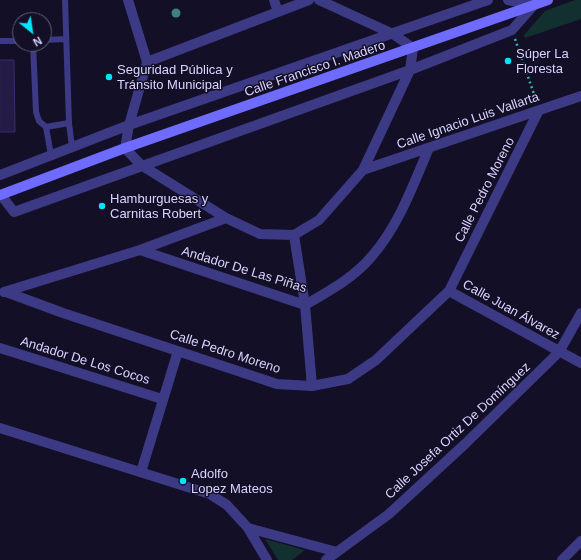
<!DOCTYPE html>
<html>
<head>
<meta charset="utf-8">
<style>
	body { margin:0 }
	#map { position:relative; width:581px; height:560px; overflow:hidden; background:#130f26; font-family:Helvetica,sans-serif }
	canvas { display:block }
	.north { position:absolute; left:12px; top:12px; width:40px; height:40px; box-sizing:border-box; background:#130f26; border:1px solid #625e7d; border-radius:50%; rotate:150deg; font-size:11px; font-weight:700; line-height:16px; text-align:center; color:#d9d4ff }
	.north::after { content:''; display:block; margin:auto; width:14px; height:18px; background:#00e5ff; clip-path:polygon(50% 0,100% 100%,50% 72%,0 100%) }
</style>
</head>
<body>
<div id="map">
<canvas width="581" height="560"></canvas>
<div class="north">N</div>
</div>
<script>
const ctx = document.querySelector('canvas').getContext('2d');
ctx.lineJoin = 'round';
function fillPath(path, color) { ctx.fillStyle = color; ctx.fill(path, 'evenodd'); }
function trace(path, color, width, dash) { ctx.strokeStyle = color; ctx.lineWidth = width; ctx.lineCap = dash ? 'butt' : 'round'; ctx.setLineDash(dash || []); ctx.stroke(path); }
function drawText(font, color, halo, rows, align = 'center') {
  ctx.font = font + ' Helvetica,sans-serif'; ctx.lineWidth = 3; ctx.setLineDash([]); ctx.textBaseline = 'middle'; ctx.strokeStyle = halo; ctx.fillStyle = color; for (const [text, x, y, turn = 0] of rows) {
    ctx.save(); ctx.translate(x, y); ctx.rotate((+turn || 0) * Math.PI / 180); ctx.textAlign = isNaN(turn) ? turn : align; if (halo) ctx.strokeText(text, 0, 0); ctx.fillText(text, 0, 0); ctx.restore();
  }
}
fillPath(new Path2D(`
	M 575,0 L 581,0 L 581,19 L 525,38 L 524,35 L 545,11 Z
	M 265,539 L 305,550 L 292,560 L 278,560 Z`), '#12302f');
const building = new Path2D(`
	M 0,60 L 14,60 L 15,132 L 0,132 Z`);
fillPath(building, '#241b47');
trace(building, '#3b2d73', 1);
trace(new Path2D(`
	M 515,39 L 536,100`), '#2fb8b0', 2.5, [2, 3]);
trace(new Path2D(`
	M 65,0 L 69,123 L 72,147
	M 44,40 L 66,39
	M 0,41 L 20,41
	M 33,44 L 36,112 L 39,121 L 46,127 L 51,155
	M 46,127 L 69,123`), '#3d3a85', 6);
trace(new Path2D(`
	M 128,0 L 147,62 L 129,125 L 125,148 L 141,165 L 226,218 L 260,234 L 294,235 L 319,220 L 363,170 L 410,70 L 413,48 L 393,34 L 319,0
	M 274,0 L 278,12
	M 147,62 L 309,0
	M 363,170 L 581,96
	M 0,175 L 129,125 L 488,0
	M 1,195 L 14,212 L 410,70 L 512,30 L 534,5 L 508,0
	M 294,235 L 305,305 L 312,386
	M 140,250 L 305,305 C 329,291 355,277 372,256 C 399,225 413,185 429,148
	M 449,291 L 581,363
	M 4,292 L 140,250 L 226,218
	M 6,292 L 63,313 L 277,384 L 312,386 L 348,379 L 376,360 L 449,291 L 539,110
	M 0,348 L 162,399
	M 0,428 L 210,494 L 227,505 L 248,528 L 337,552
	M 141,472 L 178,351
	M 248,528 L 267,560
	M 326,560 L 389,514 L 465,444 L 559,352 L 581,313
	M 562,560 L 581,541`), '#3d3a85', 10);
trace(new Path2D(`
	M 0,195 L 125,148 L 548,0`), '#6f6bff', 10);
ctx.fillStyle = '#3d827b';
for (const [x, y] of [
	[176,13]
]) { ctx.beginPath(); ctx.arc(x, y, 4.5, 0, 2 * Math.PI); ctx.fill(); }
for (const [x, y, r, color] of [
	[508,61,4,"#00e5ff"],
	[109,77,4,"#00e5ff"],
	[102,206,4,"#00e5ff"],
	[183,481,4,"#00e5ff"]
]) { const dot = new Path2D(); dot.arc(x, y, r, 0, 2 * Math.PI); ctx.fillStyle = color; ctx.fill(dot); trace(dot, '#130f26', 1.5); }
drawText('13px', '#d9d4ff', '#130f26', [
	["Súper La",516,54],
	["Floresta",516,69],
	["Seguridad Pública y",117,70],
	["Tránsito Municipal",117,85],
	["Hamburguesas y",110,199],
	["Carnitas Robert",110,214],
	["Adolfo",191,474],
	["Lopez Mateos",191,489]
], 'left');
drawText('13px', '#d9d4ff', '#130f26', [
	["Calle Francisco I. Madero",315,69,-19],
	["Calle Ignacio Luis Vallarta",468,121,-19],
	["Calle Pedro Moreno",485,190,-63],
	["Andador De Las Piñas",244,270,17],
	["Calle Juan Álvarez",511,310,29],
	["Calle Pedro Moreno",225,352,18],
	["Andador De Los Cocos",85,361,17],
	["Calle Josefa Ortiz De Domínguez",458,431,-43]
]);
</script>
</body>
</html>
